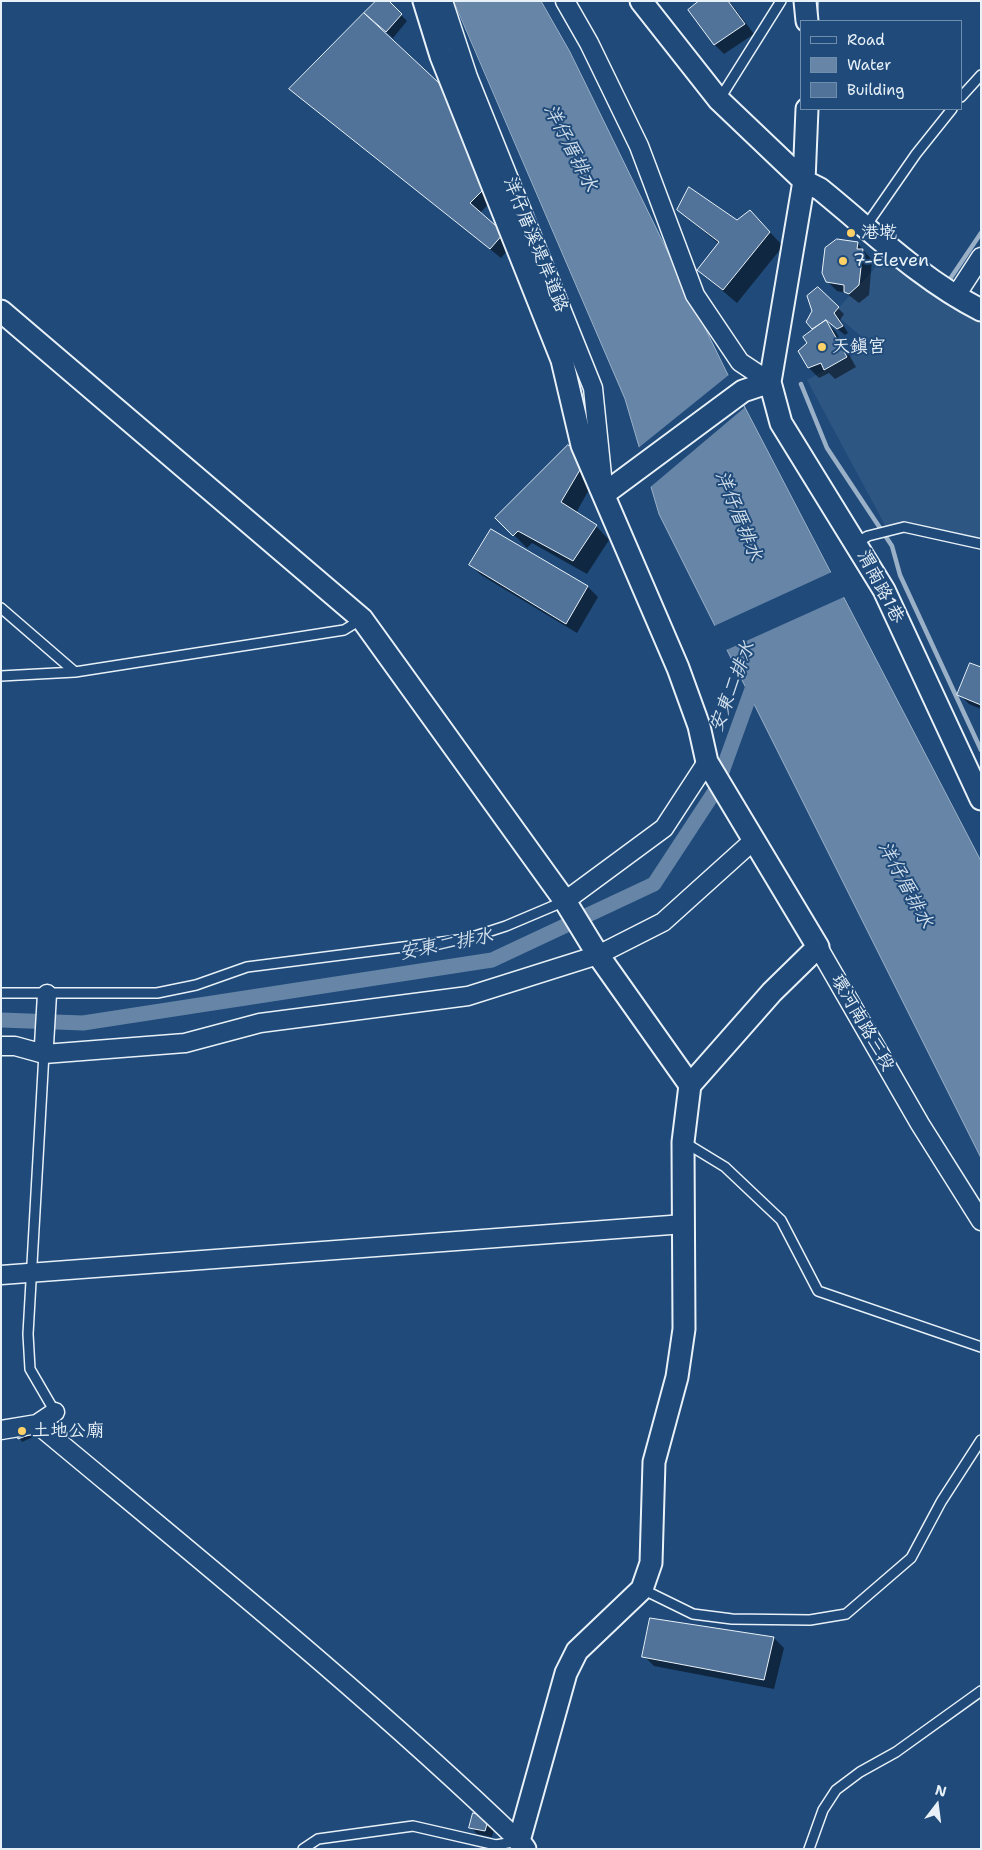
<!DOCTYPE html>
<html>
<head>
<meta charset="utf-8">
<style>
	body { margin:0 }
	#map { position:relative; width:982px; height:1850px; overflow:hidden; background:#1f4a7a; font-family:"Shantell Sans",sans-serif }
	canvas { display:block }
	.frame { position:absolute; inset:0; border:2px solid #e8f1f8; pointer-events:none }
	.legend { position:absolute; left:800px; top:20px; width:162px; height:90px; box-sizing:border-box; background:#1f4a7a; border:1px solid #6f8dac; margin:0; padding:6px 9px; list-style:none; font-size:15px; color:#e8f1f8 }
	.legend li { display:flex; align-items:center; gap:10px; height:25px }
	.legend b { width:25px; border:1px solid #6f8dac }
	.north { position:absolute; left:912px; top:1780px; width:50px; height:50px; -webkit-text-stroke:4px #1f4a7a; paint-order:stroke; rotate:15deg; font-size:14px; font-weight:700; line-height:20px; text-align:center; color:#e8f1f8 }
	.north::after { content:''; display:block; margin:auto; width:18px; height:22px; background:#e8f1f8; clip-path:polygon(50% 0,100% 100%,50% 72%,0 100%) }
</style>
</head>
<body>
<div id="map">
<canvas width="982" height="1850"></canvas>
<div class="frame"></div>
<ul class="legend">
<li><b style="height:6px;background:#1f4a7a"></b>Road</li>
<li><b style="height:14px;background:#6685a7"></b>Water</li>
<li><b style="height:14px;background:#517399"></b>Building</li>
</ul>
<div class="north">N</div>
</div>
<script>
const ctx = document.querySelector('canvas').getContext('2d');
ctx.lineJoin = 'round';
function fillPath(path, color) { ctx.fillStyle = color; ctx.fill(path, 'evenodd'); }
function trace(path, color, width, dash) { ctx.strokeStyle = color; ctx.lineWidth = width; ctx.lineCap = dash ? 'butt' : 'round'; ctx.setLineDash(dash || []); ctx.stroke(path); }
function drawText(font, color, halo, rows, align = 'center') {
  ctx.font = font + ' "Shantell Sans","LXGW WenKai TC",sans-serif'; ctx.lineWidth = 4; ctx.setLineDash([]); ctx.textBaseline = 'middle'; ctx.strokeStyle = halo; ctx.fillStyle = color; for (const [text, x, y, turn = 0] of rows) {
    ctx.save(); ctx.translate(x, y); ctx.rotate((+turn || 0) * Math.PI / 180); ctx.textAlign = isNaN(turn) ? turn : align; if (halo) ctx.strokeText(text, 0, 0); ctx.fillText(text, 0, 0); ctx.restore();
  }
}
fillPath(new Path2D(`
	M 885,257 L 981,310 L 981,541 L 907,524 L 886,527 L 807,380 L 871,345 L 834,313 Z`), '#2e5683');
const water = new Path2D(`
	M 454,1 L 541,1 L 570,52 L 726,371 L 981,861 L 981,1158 L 659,514 L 625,399 Z`);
fillPath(water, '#6685a7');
trace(water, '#9ab0c7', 1);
fillPath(new Path2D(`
	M 730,374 L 739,390 L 744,408 L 648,489 L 637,449 Z
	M 834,571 L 846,596 L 724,651 L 712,627 Z`), '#1f4a7a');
fillPath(new Path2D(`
	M 377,1 L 387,1 L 407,21 L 393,38 L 376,23 L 374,25 L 449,95 L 498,194 L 480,213 L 513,244 L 501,258 L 291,89 Z
	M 701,1 L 729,1 L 754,34 L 724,54 L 714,44 Z
	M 678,210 L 737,222 L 763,225 L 783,246 L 737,303 L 698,270 L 719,244 Z
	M 858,244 L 872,260 L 869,295 L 859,303 L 846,293 L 837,291 L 827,281 Z
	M 818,289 L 844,314 L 840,320 L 848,333 L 845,335 L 830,323 L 828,324 L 836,332 L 856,367 L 835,379 L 829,373 L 819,378 L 809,368 L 800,351 L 809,343 L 815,330 L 808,322 L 813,311 Z
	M 568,446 L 596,477 L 576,513 L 596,526 L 609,540 L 587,574 L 532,543 L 527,548 L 497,518 Z
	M 491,531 L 588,587 L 598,597 L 577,633 L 481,575 L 471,565 Z
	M 981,668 L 981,709 L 969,704 L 959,694 Z
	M 28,1428 L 33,1437 L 22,1442 L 14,1429 Z
	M 774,1638 L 784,1648 L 774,1689 L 654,1666 L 644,1656 Z
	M 474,1815 L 495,1824 L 492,1837 L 477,1834 L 471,1827 Z`), '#0007');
trace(new Path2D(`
	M 816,15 L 817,1
	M 950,279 L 981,233
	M 801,384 L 827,448 L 892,546 L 900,575 L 981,750`), '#9ab0c7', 4.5);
trace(new Path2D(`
	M 1,1020 L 83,1023 L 492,960 L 654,884 L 715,791 L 756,678`), '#6685a7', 15);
const building = new Path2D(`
	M 376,1 L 389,1 L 402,14 L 386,32 L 364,13 Z
	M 699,1 L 728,1 L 745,24 L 714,45 L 688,10 Z
	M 364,13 L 439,83 L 489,184 L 470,203 L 504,233 L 490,249 L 289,89 Z
	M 689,187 L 737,220 L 750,210 L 770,232 L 723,290 L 697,270 L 719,242 L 677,210 Z
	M 837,239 L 858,242 L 857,249 L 863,249 L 859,285 L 849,294 L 844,292 L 844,285 L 826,282 L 822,273 L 825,248 Z
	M 818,287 L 839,307 L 834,313 L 843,326 L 837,329 L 826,320 L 812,329 L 806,322 L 812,311 L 807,296 Z
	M 826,320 L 847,357 L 824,370 L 821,363 L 808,368 L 798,351 L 807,343 L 803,337 Z
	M 568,445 L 579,449 L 584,463 L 561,502 L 597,525 L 573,561 L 518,531 L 513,536 L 495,518 Z
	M 491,529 L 588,586 L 566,624 L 469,565 Z
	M 970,663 L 981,667 L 981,705 L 957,695 Z
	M 25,1423 L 31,1434 L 18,1439 L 12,1428 Z
	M 650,1618 L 774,1637 L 764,1680 L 642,1657 Z
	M 473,1813 L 489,1817 L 485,1831 L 469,1828 Z`);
fillPath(building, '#517399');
trace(building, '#e8f1f8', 1);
const service = new Path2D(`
	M 961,97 L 981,75
	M 719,100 L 781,1
	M 866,226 L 916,154 L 952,109
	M 856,543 L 868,536 L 904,527 L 981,544
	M 1,608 L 75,672
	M 1,676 L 75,672 L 344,630 L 362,619
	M 1,993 L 157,993 L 196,985 L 247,967 L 466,939 L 506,926 L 565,901
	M 44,1053 L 28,1334 L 30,1369 L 55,1412
	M 684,1142 L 725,1167 L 781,1220 L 818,1291 L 981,1347
	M 642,1589 L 693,1614 L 732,1619 L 810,1620 L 846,1614 L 911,1558 L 941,1502 L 981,1440
	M 303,1849 L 318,1839 L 413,1826 L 496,1845 L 519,1841
	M 809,1849 L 823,1810 L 836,1790 L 860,1772 L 896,1752 L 981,1691`);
const minor = new Path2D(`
	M 443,1 L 468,77 L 593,388 L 603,485
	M 565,1 L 589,43 L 639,146 L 695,295 L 740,362 L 770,382
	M 955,297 L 981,257
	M 565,901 L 664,828 L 707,762
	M 818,947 L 920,1124 L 981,1221
	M 44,1045 L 47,994
	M 1,1046 L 15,1046 L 44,1054 L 185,1043 L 260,1023 L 468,996 L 598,955 L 663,922 L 754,840
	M 1,1275 L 684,1224
	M 37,1424 C 200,1560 366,1694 519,1841
	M 1,1430 L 37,1424 L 55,1412`);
const tertiary = new Path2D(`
	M 424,1 L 441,56 L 562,360 L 582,445 L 678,668 L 699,726 L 707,762 L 818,947 L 772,992 L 690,1085 L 683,1142 L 684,1329 L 677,1377 L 654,1462 L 651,1563 L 642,1589 L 577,1651 L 566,1673 L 519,1841 L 525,1849
	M 641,1 L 719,100 L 804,181 L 820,189 C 872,231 921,280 981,310
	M 805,1 L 807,21
	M 807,109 L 804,181 L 770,382 L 781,423 L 884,590 L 981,799
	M 1,311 L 362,619 L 565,901 L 598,955 L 690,1085
	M 604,494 L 743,391 L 770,382`);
trace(service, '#e8f1f8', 12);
trace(minor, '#e8f1f8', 21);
trace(tertiary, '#e8f1f8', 25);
trace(service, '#1f4a7a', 9);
trace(minor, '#1f4a7a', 18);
trace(tertiary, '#1f4a7a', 21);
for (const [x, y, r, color] of [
	[851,233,5,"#ffd166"],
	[843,261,5,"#ffd166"],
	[822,347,5,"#ffd166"],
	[22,1431,5,"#ffd166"]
]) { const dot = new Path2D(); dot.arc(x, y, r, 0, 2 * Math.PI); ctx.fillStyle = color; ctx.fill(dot); trace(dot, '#1f4a7a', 2); }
drawText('18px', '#e8f1f8', '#1f4a7a', [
	["港墘",861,233],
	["7-Eleven",853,261],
	["天鎮宮",832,347],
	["土地公廟",32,1431]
], 'left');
drawText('18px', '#e8f1f8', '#1f4a7a', [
	["洋仔厝溪堤岸道路",535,245,68],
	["渭南路1巷",880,587,62],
	["環河南路三段",862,1023,60]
]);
drawText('italic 19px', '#d4e1ec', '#1f4a7a', [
	["洋仔厝排水",570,148,63],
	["洋仔厝排水",738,516,68],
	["安東二排水",733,687,-69],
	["洋仔厝排水",905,885,62],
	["安東二排水",446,945,-11]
]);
</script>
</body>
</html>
